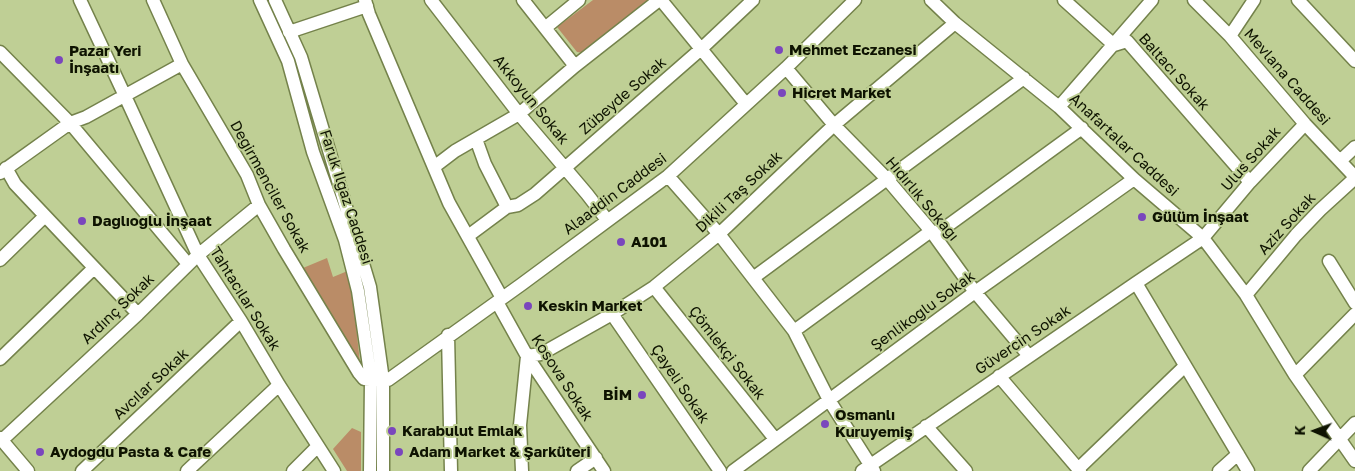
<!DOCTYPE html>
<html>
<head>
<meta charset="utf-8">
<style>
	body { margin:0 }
	#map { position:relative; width:1355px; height:471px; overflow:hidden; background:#bfcf95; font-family:"Golos Text",sans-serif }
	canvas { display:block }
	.north { position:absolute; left:1290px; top:406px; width:50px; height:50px; -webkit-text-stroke:4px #bfcf95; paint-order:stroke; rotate:272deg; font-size:14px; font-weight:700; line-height:20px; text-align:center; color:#0e1301 }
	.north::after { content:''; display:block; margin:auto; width:18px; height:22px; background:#0e1301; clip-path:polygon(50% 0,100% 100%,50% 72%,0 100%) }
</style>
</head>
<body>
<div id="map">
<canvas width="1355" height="471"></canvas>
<div class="north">K</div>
</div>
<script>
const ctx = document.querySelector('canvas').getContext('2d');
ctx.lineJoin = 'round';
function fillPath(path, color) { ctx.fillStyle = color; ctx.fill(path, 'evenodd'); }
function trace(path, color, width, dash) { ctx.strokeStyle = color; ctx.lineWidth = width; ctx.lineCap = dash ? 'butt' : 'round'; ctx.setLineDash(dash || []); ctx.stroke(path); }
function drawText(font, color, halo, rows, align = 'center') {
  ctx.font = font + ' "Golos Text",sans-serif'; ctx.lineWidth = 4; ctx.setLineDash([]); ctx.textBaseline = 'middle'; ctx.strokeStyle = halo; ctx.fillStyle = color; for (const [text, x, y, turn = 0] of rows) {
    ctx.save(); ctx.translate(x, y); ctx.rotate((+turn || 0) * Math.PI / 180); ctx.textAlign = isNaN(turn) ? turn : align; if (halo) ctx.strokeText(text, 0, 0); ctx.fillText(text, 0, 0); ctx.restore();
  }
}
fillPath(new Path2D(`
	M 593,0 L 650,0 L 584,53 L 577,52 L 557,27 Z
	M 327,258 L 333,277 L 350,270 L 360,363 L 303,268 Z
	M 352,428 L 361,432 L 361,471 L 347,471 L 333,449 Z`), '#ba8c67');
const minor = new Path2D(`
	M 80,0 L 125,96 L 198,255 L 241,321 L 279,385 L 334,471
	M 153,0 L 182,64 L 247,175 L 259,205 L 284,249 L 359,373 L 364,379 L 388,380 L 522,284 L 668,176 L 786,68 L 855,0
	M 260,0 L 288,61 L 313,152 L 345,240 L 358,291 L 371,380 L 370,471
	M 275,0 L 301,57 L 370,287 L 383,380 L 383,471
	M 365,0 L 369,14 L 449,203 L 502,298
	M 431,0 L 519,114 L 587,194 L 607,220
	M 523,0 L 575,66
	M 661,0 L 746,104
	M 931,0 L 955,23 L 1059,107 L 1134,179 L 1203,238 L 1246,295 L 1295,375 L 1355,461
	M 1064,0 L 1114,45 L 1127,41 L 1250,182
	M 1194,0 L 1230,36 L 1305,124 L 1355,177
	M 1298,0 L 1355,61
	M 545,28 L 579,0
	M 289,32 L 367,6
	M 1230,36 L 1254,0
	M 0,52 L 70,123 L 188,264
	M 786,68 L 834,125 L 887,179 L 931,231 L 975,292 L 1029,356
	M 1059,107 L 1152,0
	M 476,139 L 485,164 L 507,207
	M 1340,161 L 1355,147
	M 434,167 L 455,151 L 519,114 L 575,66 L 659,0
	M 6,168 L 15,184 L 138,314
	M 0,173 L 70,123 L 86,117 L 182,64
	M 668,176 L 719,234 L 794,331 L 829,400 L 874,471
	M 468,236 L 507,207 L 518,205 L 535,194 L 701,49 L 753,0
	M 0,260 L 45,216
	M 1329,261 L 1355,303
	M 753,278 L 1024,78
	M 1136,283 L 1248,471
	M 654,287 L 775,439
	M 1246,295 L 1296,235 L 1320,210 L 1355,178
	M 497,302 L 527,356 L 604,471
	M 612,314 L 720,471
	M 794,331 L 931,231 L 939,232 L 1082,128
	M 448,335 L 451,471
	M 0,359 L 94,268
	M 1295,375 L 1355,314
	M 999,376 L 1080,471
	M 926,426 L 966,471
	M 0,438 L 28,471
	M 2,440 L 138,314 L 198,255 L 259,205
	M 1078,469 L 1185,366
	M 82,471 L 241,321
	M 187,471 L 279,385
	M 293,471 L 318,446
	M 522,471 L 520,425 L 527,356 L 541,354 L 612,314 L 654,287 L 719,234 L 834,125 L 955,23
	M 577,471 L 596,458
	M 733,471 L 975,292 L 1134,179
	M 862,471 L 1136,283 L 1203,238 L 1250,182 L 1305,124
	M 1219,471 L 1238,454
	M 1309,471 L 1355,423`);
trace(minor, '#74824b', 15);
trace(minor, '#fff', 12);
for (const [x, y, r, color] of [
	[779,50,5,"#7a46bd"],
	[59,60,5,"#7a46bd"],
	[782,93,5,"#7a46bd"],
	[1142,217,5,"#7a46bd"],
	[82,221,5,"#7a46bd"],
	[621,242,5,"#7a46bd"],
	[528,306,5,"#7a46bd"],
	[642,395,5,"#7a46bd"],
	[825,424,5,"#7a46bd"],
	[392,431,5,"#7a46bd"],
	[40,452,5,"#7a46bd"],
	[399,452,5,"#7a46bd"]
]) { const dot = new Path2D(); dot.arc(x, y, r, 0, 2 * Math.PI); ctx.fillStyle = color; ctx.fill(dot); trace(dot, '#bfcf95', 2); }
drawText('bold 15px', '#0e1301', '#bfcf95', [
	["Mehmet Eczanesi",789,50],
	["Pazar Yeri",69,51],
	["İnşaatı",69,68],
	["Hicret Market",792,93],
	["Gülüm İnşaat",1152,217],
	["Dağlıoğlu İnşaat",92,221],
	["A101",631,242],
	["Keskin Market",538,306],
	["BİM",632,395,"right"],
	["Osmanlı",835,415],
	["Kuruyemiş",835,432],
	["Karabulut Emlak",402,431],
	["Aydoğdu Pasta & Cafe",50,452],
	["Adam Market & Şarküteri",409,452]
], 'left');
drawText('15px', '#0e1301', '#bfcf95', [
	["Baltacı Sokak",1174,72,48],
	["Mevlana Caddesi",1287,77,49],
	["Zübeyde Sokak",623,96,-41],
	["Akkoyun Sokak",531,100,51],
	["Anafartalar Caddesi",1124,145,43],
	["Ulus Sokak",1251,159,-48],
	["Değirmenciler Sokak",270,187,61],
	["Dikili Taş Sokak",739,192,-43],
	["Alaaddin Caddesi",615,194,-37],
	["Faruk Ilgaz Caddesi",346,197,72],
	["Hıdırlık Sokağı",922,199,50],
	["Aziz Sokak",1287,224,-48],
	["Tahtacılar Sokak",245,299,58],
	["Ardınç Sokak",118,309,-44],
	["Şenlikoğlu Sokak",923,311,-36],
	["Güvercin Sokak",1023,340,-34],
	["Çömlekçi Sokak",727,353,52],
	["Kosova Sokak",562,378,57],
	["Avcılar Sokak",151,384,-43],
	["Çayeli Sokak",680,384,56]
]);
</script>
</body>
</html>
